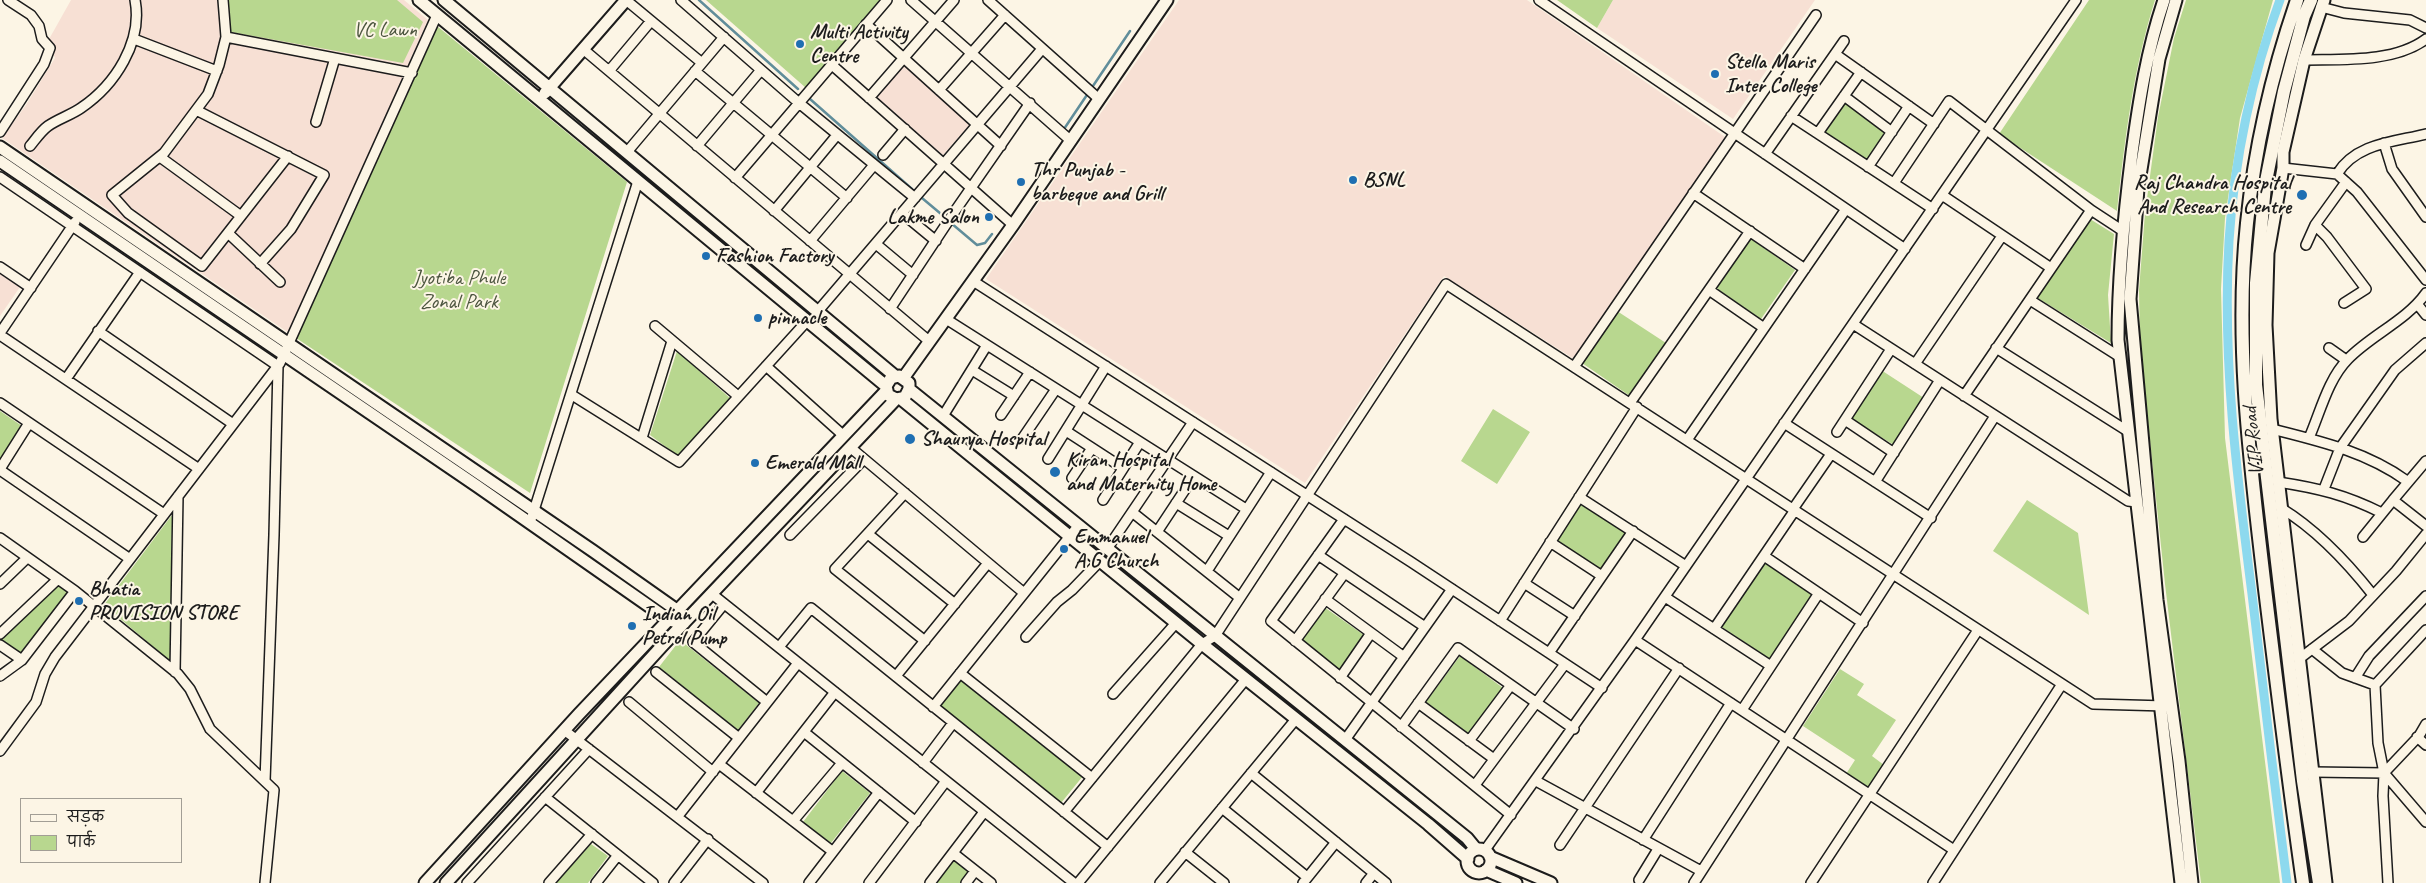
<!DOCTYPE html>
<html>
<head>
<meta charset="utf-8">
<style>
	body { margin:0 }
	#map { position:relative; width:2426px; height:883px; overflow:hidden; background:#fcf5e5; font-family:Caveat,"Playpen Sans Deva",sans-serif }
	canvas { display:block }
	.legend { position:absolute; left:20px; top:798px; width:162px; height:65px; box-sizing:border-box; background:#fcf5e5; border:1px solid #a29e95; margin:0; padding:6px 9px; list-style:none; font-size:15px; color:#1c1c1c }
	.legend li { display:flex; align-items:center; gap:10px; height:25px }
	.legend b { width:25px; border:1px solid #a29e95 }
</style>
</head>
<body>
<div id="map">
<canvas width="2426" height="883"></canvas>
<ul class="legend">
<li><b style="height:6px;background:#fcf5e5"></b>सड़क</li>
<li><b style="height:14px;background:#b8d78f"></b>पार्क</li>
</ul>
</div>
<script>
const ctx = document.querySelector('canvas').getContext('2d');
ctx.lineJoin = 'round';
function fillPath(path, color) { ctx.fillStyle = color; ctx.fill(path, 'evenodd'); }
function trace(path, color, width, dash) { ctx.strokeStyle = color; ctx.lineWidth = width; ctx.lineCap = dash ? 'butt' : 'round'; ctx.setLineDash(dash || []); ctx.stroke(path); }
function drawText(font, color, halo, rows, align = 'center') {
  ctx.font = font + ' Caveat,sans-serif'; ctx.lineWidth = 4; ctx.setLineDash([]); ctx.textBaseline = 'middle'; ctx.strokeStyle = halo; ctx.fillStyle = color; for (const [text, x, y, turn = 0] of rows) {
    ctx.save(); ctx.translate(x, y); ctx.rotate((+turn || 0) * Math.PI / 180); ctx.textAlign = isNaN(turn) ? turn : align; if (halo) ctx.strokeText(text, 0, 0); ctx.fillText(text, 0, 0); ctx.restore();
  }
}
fillPath(new Path2D(`
	M 71,0 L 404,0 L 428,20 L 289,333 L 2,138 L 26,105 L 55,58 L 48,41 Z
	M 1179,0 L 1527,0 L 1725,137 L 1574,359 L 1444,276 L 1305,483 L 986,279 Z
	M 1613,0 L 1815,0 L 1733,119 L 1597,28 Z
	M 904,63 L 971,123 L 943,155 L 876,96 Z
	M 0,274 L 20,287 L 0,316 Z`), '#f7e0d4');
fillPath(new Path2D(`
	M 227,0 L 397,0 L 423,22 L 403,63 L 231,32 Z
	M 706,0 L 881,0 L 806,88 Z
	M 1557,0 L 1613,0 L 1597,28 Z
	M 2089,0 L 2155,0 C 2133,70 2125,138 2117,211 L 1999,134 Z
	M 2186,0 L 2273,0 L 2240,118 L 2225,218 L 2221,289 L 2225,438 L 2280,883 L 2201,883 L 2165,584 L 2140,346 L 2139,290 L 2145,213 L 2158,117 L 2174,38 Z
	M 437,26 L 627,182 L 530,493 L 296,338 Z
	M 1845,103 L 1886,131 L 1866,161 L 1825,133 Z
	M 2090,219 L 2114,234 L 2108,295 L 2111,343 L 2036,297 Z
	M 1751,239 L 1795,270 L 1761,319 L 1716,288 Z
	M 1617,311 L 1666,343 L 1630,396 L 1582,363 Z
	M 677,351 L 731,399 L 678,456 L 650,435 Z
	M 1881,370 L 1924,398 L 1894,445 L 1851,419 Z
	M 1493,409 L 1530,432 L 1497,484 L 1461,461 Z
	M 0,411 L 22,426 L 0,460 Z
	M 2027,500 L 2078,533 L 2089,615 L 1993,551 Z
	M 1580,503 L 1626,533 L 1602,570 L 1557,540 Z
	M 172,515 L 170,661 L 104,605 Z
	M 1764,562 L 1812,594 L 1770,659 L 1722,627 Z
	M 58,579 L 70,592 L 20,659 L 0,645 L 0,634 Z
	M 1324,607 L 1364,635 L 1339,672 L 1300,640 Z
	M 680,640 L 759,703 L 738,730 L 659,667 Z
	M 1460,656 L 1503,688 L 1469,734 L 1426,702 Z
	M 1840,669 L 1864,684 L 1857,695 L 1896,720 L 1872,756 L 1884,765 L 1869,788 L 1846,774 L 1855,760 L 1803,726 Z
	M 962,678 L 1083,776 L 1061,803 L 940,706 Z
	M 842,771 L 870,793 L 831,843 L 803,822 Z
	M 591,844 L 608,856 L 588,883 L 556,883 Z
	M 954,859 L 970,872 L 962,883 L 936,883 Z`), '#b8d78f');
trace(new Path2D(`
	M 699,0 L 798,89
	M 810,99 L 912,189
	M 1064,129 L 1130,31
	M 922,198 L 947,219
	M 951,223 L 977,245 L 985,243 L 992,234`), '#608d9a', 2.5);
trace(new Path2D(`
	M 2280,0 C 2252,75 2234,160 2229,241 C 2222,359 2237,477 2252,594 C 2263,690 2275,787 2287,883`), '#8dd9ee', 9);
const minor = new Path2D(`
	M 223,0 L 226,37 L 219,65 L 208,94 L 164,153 L 112,195 L 128,213 L 202,266 L 288,156
	M 626,0 L 702,63
	M 681,0 L 799,103 L 915,198
	M 911,0 L 1070,140
	M 988,0 L 1099,99
	M 1539,0 L 1905,249
	M 2321,7 L 2344,13 L 2410,20 L 2426,28
	M 866,24 L 1001,146
	M 226,37 L 412,73
	M 134,39 L 217,71
	M 583,49 L 929,341
	M 1835,54 L 1934,124
	M 2304,60 C 2341,59 2394,63 2426,39
	M 832,65 L 1013,225
	M 609,71 L 651,21
	M 695,71 L 847,198
	M 939,90 L 1005,15
	M 1844,96 L 1892,132
	M 869,98 L 954,0
	M 196,110 L 324,175 L 291,229 L 260,264
	M 1791,116 L 1933,209
	M 316,122 L 335,58
	M 0,132 L 44,64 L 50,48 L 42,39 L 39,26 L 31,15 L 8,0
	M 1818,133 L 1861,72
	M 2384,143 L 2392,169 L 2426,217
	M 30,146 C 35,140 41,131 48,126 C 58,119 71,115 81,108 C 115,85 143,42 135,0
	M 697,146 L 761,70
	M 627,152 L 724,37
	M 1765,154 L 1844,41
	M 883,155 L 905,129
	M 160,157 L 241,216
	M 1868,167 L 1909,106
	M 2283,168 L 2337,174 L 2357,192 L 2426,280
	M 2337,174 C 2356,143 2394,142 2426,134
	M 0,177 L 278,366 L 274,535 L 265,781
	M 735,178 L 887,0
	M 1894,183 L 1949,101 L 2091,210 L 2123,231
	M 1693,193 L 1805,269
	M 1942,195 L 2051,268
	M 774,211 L 837,135
	M 902,213 L 936,241
	M 2315,225 L 2327,237 L 2366,289 L 2344,303
	M 229,234 L 280,282
	M 810,241 L 874,165
	M 876,244 L 913,275
	M 2306,245 L 2315,225 L 2346,182
	M 0,267 L 31,288
	M 973,281 L 1411,562 L 1602,688
	M 1709,290 L 1764,328
	M 2030,300 L 2120,357
	M 2418,305 L 2426,315
	M 890,309 L 955,211 L 1030,103
	M 818,311 L 1042,49
	M 946,319 L 1246,509
	M 1853,324 L 2128,501 L 2137,502
	M 655,326 L 738,396
	M 98,331 L 233,424
	M 0,333 L 75,222
	M 0,335 L 199,469
	M 1996,348 L 2129,432
	M 2329,348 L 2346,360
	M 1915,364 L 2002,236
	M 766,366 L 844,436
	M 1574,367 L 1816,15
	M 972,370 L 1014,396
	M 66,379 L 140,272
	M 572,395 L 679,462 L 807,321
	M 1964,396 L 2091,210
	M 0,403 L 164,514
	M 1630,403 L 1750,231
	M 1001,415 L 1030,372
	M 943,416 L 987,345
	M 1845,420 L 1894,453
	M 1784,423 L 1931,518
	M 2272,429 C 2320,441 2367,452 2407,481
	M 1066,431 L 1123,468
	M 1837,432 L 1891,349
	M 642,438 L 672,341
	M 2309,438 C 2320,413 2328,379 2348,359 C 2371,335 2406,321 2426,293
	M 1022,439 L 1056,389
	M 1687,440 L 1846,209
	M 851,448 L 1024,593
	M 1048,459 L 1106,366
	M 2426,461 L 2393,500 L 2426,526
	M 0,469 L 29,423
	M 0,470 L 130,559
	M 1072,478 L 1092,448
	M 1875,482 L 1940,380
	M 2278,482 C 2318,488 2346,495 2382,513
	M 2324,489 L 2340,448 L 2395,370 L 2426,343
	M 905,493 L 835,569 L 925,641
	M 1579,497 L 1686,566
	M 1103,500 L 1140,442
	M 1176,503 L 1229,536
	M 2281,508 C 2317,530 2347,562 2373,595
	M 1793,509 L 1831,454
	M 1132,512 L 1240,598
	M 1344,519 L 1271,621 L 1511,815
	M 530,523 L 638,181
	M 1157,532 L 1194,476
	M 868,534 L 955,604
	M 790,535 L 864,459
	M 2363,537 L 2393,500
	M 0,538 L 75,591 L 178,674 L 190,689 L 210,729 L 274,790 L 265,883
	M 1550,542 L 1602,576
	M 1107,549 L 1193,422
	M 1318,555 L 1425,627
	M 1764,556 L 1863,623
	M 1207,571 L 1271,472
	M 1524,583 L 1575,616
	M 0,584 L 27,558
	M 712,594 L 1074,883
	M 1665,597 L 1771,666
	M 1325,599 L 1404,657
	M 724,604 L 693,642 L 767,702
	M 1500,621 L 1637,407
	M 1714,629 L 1795,510
	M 0,634 L 58,579
	M 1026,637 L 1057,602 L 1072,590 L 1100,561
	M 1635,640 L 1954,850
	M 1295,641 L 1344,574
	M 0,645 L 22,660
	M 779,647 L 811,608 L 1108,847
	M 2312,649 L 2342,673 L 2375,685
	M 1549,653 L 1633,531
	M 2299,659 L 2349,621 L 2396,571 L 2426,534
	M 175,672 L 178,496
	M 656,672 L 739,738
	M 960,673 L 1092,778
	M 0,676 L 22,660 L 75,591
	M 896,676 L 988,563
	M 1340,678 L 1371,633
	M 2355,678 L 2369,656 L 2426,596
	M 1113,694 L 1176,623
	M 629,702 L 713,772
	M 1418,703 L 1494,759
	M 933,707 L 1078,526
	M 1742,710 L 1819,593
	M 1401,727 L 1458,648 L 1574,729
	M 564,730 L 763,883
	M 804,732 L 916,822
	M 2417,737 L 2426,745
	M 1345,740 L 1452,589
	M 1469,741 L 1511,685
	M 0,751 L 36,702 L 45,674 L 55,657 L 280,363 L 437,15
	M 923,763 L 953,723
	M 719,764 L 832,851
	M 2313,772 L 2384,773 L 2419,736 L 2426,724
	M 1251,773 L 1386,883
	M 2384,773 L 2426,822
	M 1536,781 L 1701,871
	M 1475,785 L 1565,664
	M 756,793 L 835,692
	M 545,797 L 653,883
	M 1222,808 L 1307,877
	M 1064,812 L 1202,644 L 1215,636 L 1446,284 L 2093,704 L 2166,706
	M 678,816 L 798,663
	M 793,821 L 842,763
	M 1643,840 L 1731,703
	M 1560,845 L 1679,668
	M 1485,850 L 1635,640 L 2076,0
	M 1185,852 L 1224,883
	M 953,853 L 991,883
	M 1639,880 L 1658,849
	M 467,883 L 589,749
	M 549,883 L 592,834
	M 596,883 L 618,855
	M 674,883 L 708,839
	M 809,883 L 879,792
	M 869,883 L 946,781
	M 930,883 L 984,812
	M 966,883 L 975,871
	M 1078,883 L 1246,679
	M 1160,883 L 1296,719
	M 1303,883 L 1336,842
	M 1366,883 L 1374,873
	M 1694,883 L 1995,416
	M 1811,883 L 1978,630
	M 1933,883 L 2062,684
	M 2388,883 L 2383,796 L 2384,773 L 2378,743 L 2375,685 L 2426,630`);
const tertiary = new Path2D(`
	M 419,0 L 886,386
	M 444,0 L 895,376
	M 2164,0 C 2147,50 2139,101 2132,153 C 2124,216 2118,277 2118,340 L 2181,883
	M 2176,0 L 2159,59 L 2138,188 L 2130,299 L 2157,600 L 2179,761 L 2192,883
	M 2324,0 L 2304,60 L 2283,152 L 2283,168 L 2268,253 L 2266,325 L 2271,419 L 2326,883
	M 545,93 L 626,0
	M 0,147 L 593,551 L 678,611 L 684,623
	M 0,161 L 477,486 L 669,620 L 684,623
	M 904,377 L 1013,225 L 1167,0
	M 909,389 L 1436,813 L 1467,838 L 1476,849
	M 901,399 L 1202,644 L 1428,824 L 1468,859
	M1467 861a12 12 0 1 1 24 0a12 12 0 1 1-24 0Z
	M 1490,857 L 1551,883
	M 1486,870 L 1516,883
	M 425,883 L 579,714 L 886,391
	M 446,883 L 662,646 L 896,399 L 905,397 L 909,389 L 909,383 L 899,376 L 891,378 L 886,386 L 888,395 L 896,399`);
const secondary = new Path2D(`
	M 2297,0 C 2272,73 2255,146 2247,223 C 2234,345 2251,468 2265,589 C 2277,687 2289,785 2303,883
	M 2311,0 L 2304,16 L 2284,91 L 2265,186 L 2256,283 L 2256,385 L 2303,781 L 2319,883`);
trace(minor, '#1c1c1c', 12);
trace(tertiary, '#1c1c1c', 15);
trace(secondary, '#1c1c1c', 16);
trace(minor, '#fcf5e5', 9);
trace(tertiary, '#fcf5e5', 11);
trace(secondary, '#fcf5e5', 12);
for (const [x, y, r, color] of [
	[800,44,5,"#1f6fb2"],
	[1715,74,5,"#1f6fb2"],
	[1353,180,5,"#1f6fb2"],
	[1021,182,5,"#1f6fb2"],
	[2302,195,6,"#1f6fb2"],
	[989,217,5,"#1f6fb2"],
	[706,256,5,"#1f6fb2"],
	[758,318,5,"#1f6fb2"],
	[910,439,6,"#1f6fb2"],
	[755,463,5,"#1f6fb2"],
	[1055,472,6,"#1f6fb2"],
	[1064,549,5,"#1f6fb2"],
	[79,601,5,"#1f6fb2"],
	[632,626,5,"#1f6fb2"]
]) { const dot = new Path2D(); dot.arc(x, y, r, 0, 2 * Math.PI); ctx.fillStyle = color; ctx.fill(dot); trace(dot, '#fcf5e5', 2); }
drawText('21px', '#4b543e', '#fcf5e5', [
	["VC Lawn",385,30],
	["Jyotiba Phule",459,278],
	["Zonal Park",459,302]
]);
drawText('bold 21px', '#1c1c1c', '#fcf5e5', [
	["Multi Activity",810,32],
	["Centre",810,56],
	["Stella Maris",1725,62],
	["Inter College",1725,86],
	["Thr Punjab -",1031,170],
	["barbeque and Grill",1031,194],
	["BSNL",1363,180],
	["Raj Chandra Hospital",2291,183,"right"],
	["And Research Centre",2291,207,"right"],
	["Lakme Salon",979,217,"right"],
	["Fashion Factory",716,256],
	["pinnacle",768,318],
	["Shaurya Hospital",921,439],
	["Kiran Hospital",1066,460],
	["and Maternity Home",1066,484],
	["Emerald Mall",765,463],
	["Emmanuel",1074,537],
	["A G Church",1074,561],
	["Bhatia",89,589],
	["PROVISION STORE",89,613],
	["Indian Oil",642,614],
	["Petrol Pump",642,638]
], 'left');
drawText('21px', '#1c1c1c', '#fcf5e5', [
	["VIP Road",2254,441,-96]
]);
</script>
</body>
</html>
